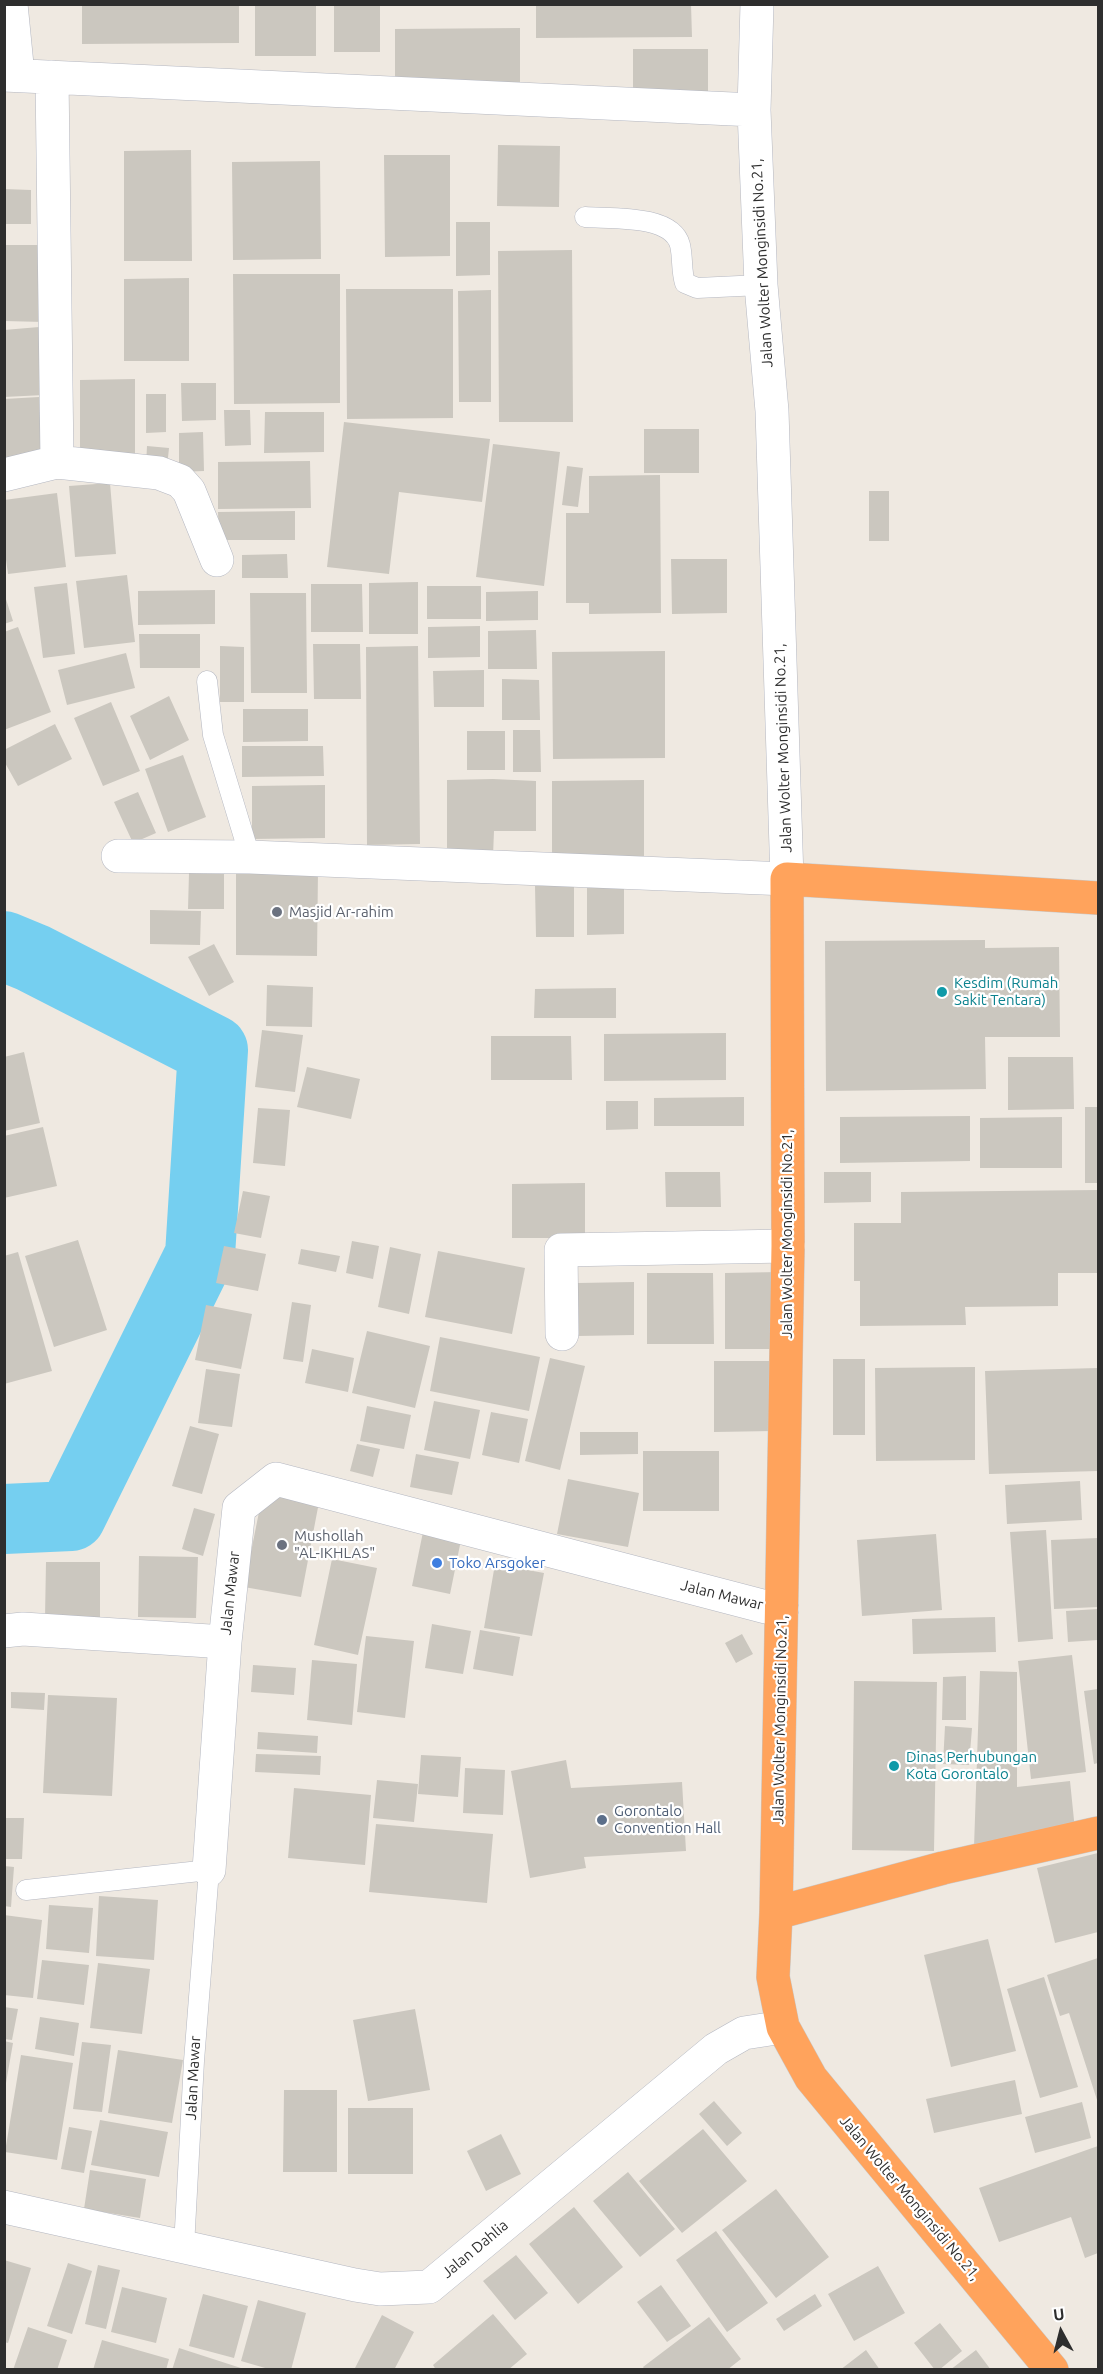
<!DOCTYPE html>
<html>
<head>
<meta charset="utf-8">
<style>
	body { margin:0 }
	#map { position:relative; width:1103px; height:2374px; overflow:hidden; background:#efe9e1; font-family:Ubuntu,sans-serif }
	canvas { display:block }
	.frame { position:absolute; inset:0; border:6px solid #2e2e2e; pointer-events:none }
	.north { position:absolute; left:1031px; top:2302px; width:60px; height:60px; -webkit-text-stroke:4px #fff; paint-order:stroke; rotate:353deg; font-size:16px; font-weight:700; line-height:24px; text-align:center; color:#2e2e2e }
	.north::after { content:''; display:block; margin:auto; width:21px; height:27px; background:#2e2e2e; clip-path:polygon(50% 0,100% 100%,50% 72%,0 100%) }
</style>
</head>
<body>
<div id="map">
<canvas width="1103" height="2374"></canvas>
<div class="frame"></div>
<div class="north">U</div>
</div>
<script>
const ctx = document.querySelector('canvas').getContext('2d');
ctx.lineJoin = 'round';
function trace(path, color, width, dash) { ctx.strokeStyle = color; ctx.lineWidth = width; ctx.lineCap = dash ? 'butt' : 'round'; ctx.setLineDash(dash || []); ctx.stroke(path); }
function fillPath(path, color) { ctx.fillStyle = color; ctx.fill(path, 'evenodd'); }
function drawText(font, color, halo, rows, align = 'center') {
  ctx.font = font + ' Ubuntu,sans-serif'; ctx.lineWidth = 4.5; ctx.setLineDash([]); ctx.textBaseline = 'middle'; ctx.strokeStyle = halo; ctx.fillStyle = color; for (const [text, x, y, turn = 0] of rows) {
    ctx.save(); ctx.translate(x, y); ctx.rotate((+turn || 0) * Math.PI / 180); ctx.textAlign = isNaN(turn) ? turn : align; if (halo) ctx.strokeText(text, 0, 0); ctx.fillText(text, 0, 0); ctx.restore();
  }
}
trace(new Path2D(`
	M 4,946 L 33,958 L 213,1050 L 200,1255 L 71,1516 L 4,1519`), '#75cff0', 70);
fillPath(new Path2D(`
	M 82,4 L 239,4 L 239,43 L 82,44 Z
	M 255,4 L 316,4 L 316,56 L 255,56 Z
	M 334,4 L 380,4 L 380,52 L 334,52 Z
	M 536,4 L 691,4 L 692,37 L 536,38 Z
	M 520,28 L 520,89 L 395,90 L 395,29 Z
	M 633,49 L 708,49 L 708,95 L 633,95 Z
	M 498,145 L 560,146 L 559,207 L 497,206 Z
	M 191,150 L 192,261 L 124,261 L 124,151 Z
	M 384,155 L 450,155 L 450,256 L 385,257 Z
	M 320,161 L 321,259 L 233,260 L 232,162 Z
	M 4,189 L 31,190 L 31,224 L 4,224 Z
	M 456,222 L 490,222 L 490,275 L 456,276 Z
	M 4,245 L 45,245 L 44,322 L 4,321 Z
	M 572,250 L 573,422 L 499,422 L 498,251 Z
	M 233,274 L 340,274 L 340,403 L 234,404 Z
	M 189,278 L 189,361 L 124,361 L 124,279 Z
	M 346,289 L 453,289 L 453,418 L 347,419 Z
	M 491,290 L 491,402 L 459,402 L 458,291 Z
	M 39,327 L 44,395 L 4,397 L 4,330 Z
	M 135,379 L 135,459 L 80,459 L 80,380 Z
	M 181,383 L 216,383 L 216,420 L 182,421 Z
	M 146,394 L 166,394 L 166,432 L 146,433 Z
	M 39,397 L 42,458 L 4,460 L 4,399 Z
	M 224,410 L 250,410 L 251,445 L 225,446 Z
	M 265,412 L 324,412 L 324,452 L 264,453 Z
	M 344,422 L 490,439 L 482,502 L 399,492 L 389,574 L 327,567 Z
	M 644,429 L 699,429 L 699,473 L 644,473 Z
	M 203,432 L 204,471 L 179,472 L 179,433 Z
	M 493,444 L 560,452 L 544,586 L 476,577 Z
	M 147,446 L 169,448 L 167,467 L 146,466 Z
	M 310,461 L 311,508 L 218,509 L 218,462 Z
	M 567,466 L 583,468 L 578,507 L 562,505 Z
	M 660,475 L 661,613 L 589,614 L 589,603 L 566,603 L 566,513 L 589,513 L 589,476 Z
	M 110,483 L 116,554 L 75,557 L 69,486 Z
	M 869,491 L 889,491 L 889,541 L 869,541 Z
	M 57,493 L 66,567 L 8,574 L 4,545 L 4,500 Z
	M 295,511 L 295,540 L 219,540 L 218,512 Z
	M 287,554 L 288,578 L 242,578 L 242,555 Z
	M 671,559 L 727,559 L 727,613 L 672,614 Z
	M 127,575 L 135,642 L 84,648 L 76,581 Z
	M 418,582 L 418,634 L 369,634 L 369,583 Z
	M 67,583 L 75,654 L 43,658 L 34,587 Z
	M 311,584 L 362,584 L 363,632 L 311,632 Z
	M 427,586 L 481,586 L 481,619 L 427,619 Z
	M 215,590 L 215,624 L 138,625 L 138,591 Z
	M 538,591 L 538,620 L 486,621 L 486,592 Z
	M 4,593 L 13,621 L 4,624 Z
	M 250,593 L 306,593 L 307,693 L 251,693 Z
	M 480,626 L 480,657 L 428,658 L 428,627 Z
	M 18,627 L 51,712 L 4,730 L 4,632 Z
	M 536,630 L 537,669 L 488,669 L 488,631 Z
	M 139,634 L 200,634 L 200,668 L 140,668 Z
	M 313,644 L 360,644 L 361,699 L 314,699 Z
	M 220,646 L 244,647 L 244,702 L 220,702 Z
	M 418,646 L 420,844 L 367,845 L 366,647 Z
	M 665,651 L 665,758 L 553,759 L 552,652 Z
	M 126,653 L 135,688 L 67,705 L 58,670 Z
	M 484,670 L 484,707 L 434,707 L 433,671 Z
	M 502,679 L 539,680 L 540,720 L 502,720 Z
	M 169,696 L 189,740 L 150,760 L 130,716 Z
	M 111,702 L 140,771 L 103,786 L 74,718 Z
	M 243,709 L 308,709 L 308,741 L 243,742 Z
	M 55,724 L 72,759 L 18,786 L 4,761 L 4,750 Z
	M 513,730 L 540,730 L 541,772 L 513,772 Z
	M 467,731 L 505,731 L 505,770 L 467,770 Z
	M 242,746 L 323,746 L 324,776 L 242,777 Z
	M 183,755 L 206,817 L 168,832 L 145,769 Z
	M 493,779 L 536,781 L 536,831 L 494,831 L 493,856 L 447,857 L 447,780 Z
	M 644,780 L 644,856 L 552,857 L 552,781 Z
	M 325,785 L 325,838 L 252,839 L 252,786 Z
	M 138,792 L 156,833 L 133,843 L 114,802 Z
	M 236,869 L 318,870 L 317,956 L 236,955 Z
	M 189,873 L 224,874 L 224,909 L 188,909 Z
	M 535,886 L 574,886 L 574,937 L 536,937 Z
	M 587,888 L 624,888 L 624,934 L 587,935 Z
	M 150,910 L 201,911 L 200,945 L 150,944 Z
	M 985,940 L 985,948 L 1059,947 L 1060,1037 L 985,1037 L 986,1089 L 826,1091 L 825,941 Z
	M 214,944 L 234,982 L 209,996 L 188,957 Z
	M 267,985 L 313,987 L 312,1027 L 266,1026 Z
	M 616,988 L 616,1018 L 534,1018 L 535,989 Z
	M 262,1030 L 303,1035 L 295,1092 L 255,1087 Z
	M 726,1033 L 726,1080 L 604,1081 L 604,1034 Z
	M 491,1036 L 571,1036 L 572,1080 L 491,1080 Z
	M 24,1052 L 40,1123 L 4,1131 L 4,1057 Z
	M 1008,1057 L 1073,1057 L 1074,1109 L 1008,1110 Z
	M 307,1067 L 360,1079 L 351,1119 L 297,1107 Z
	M 744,1097 L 744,1126 L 654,1126 L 654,1098 Z
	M 606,1101 L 638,1101 L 638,1129 L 606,1130 Z
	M 1085,1107 L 1098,1107 L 1098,1183 L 1085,1183 Z
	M 258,1108 L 290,1110 L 285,1166 L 253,1163 Z
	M 970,1116 L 970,1161 L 840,1163 L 840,1117 Z
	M 1062,1117 L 1062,1168 L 980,1168 L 980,1118 Z
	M 43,1127 L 57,1186 L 4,1198 L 4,1136 Z
	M 665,1172 L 720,1172 L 721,1207 L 666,1207 Z
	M 824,1172 L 871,1172 L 871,1202 L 824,1203 Z
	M 585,1183 L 585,1238 L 512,1238 L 512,1184 Z
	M 1098,1190 L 1098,1273 L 1058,1273 L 1058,1306 L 965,1307 L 966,1325 L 860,1326 L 860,1281 L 854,1281 L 854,1223 L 901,1223 L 901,1192 Z
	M 243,1191 L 270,1196 L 261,1238 L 234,1233 Z
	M 78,1240 L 107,1330 L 54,1347 L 25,1256 Z
	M 352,1241 L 379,1246 L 373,1279 L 346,1273 Z
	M 224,1246 L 266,1254 L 258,1291 L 216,1283 Z
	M 390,1247 L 421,1254 L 409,1314 L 378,1307 Z
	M 301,1249 L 340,1256 L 336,1272 L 298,1264 Z
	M 438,1251 L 525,1268 L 512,1334 L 425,1317 Z
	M 18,1252 L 52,1371 L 4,1384 L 4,1256 Z
	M 779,1272 L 779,1349 L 725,1349 L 725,1273 Z
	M 647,1273 L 713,1273 L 714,1344 L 647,1344 Z
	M 634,1282 L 634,1335 L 578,1336 L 578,1283 Z
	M 292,1302 L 311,1305 L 303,1362 L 283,1359 Z
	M 206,1305 L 252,1314 L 241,1369 L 195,1360 Z
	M 367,1331 L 430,1346 L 415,1408 L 352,1393 Z
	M 440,1337 L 540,1357 L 529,1411 L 430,1391 Z
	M 312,1349 L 354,1358 L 348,1392 L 305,1383 Z
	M 550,1358 L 585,1366 L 560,1470 L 525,1461 Z
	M 833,1359 L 865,1359 L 865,1435 L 833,1435 Z
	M 714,1361 L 772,1361 L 773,1431 L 714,1432 Z
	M 975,1367 L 975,1460 L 876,1461 L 875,1368 Z
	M 1098,1368 L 1098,1471 L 989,1474 L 985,1371 Z
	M 206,1369 L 240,1374 L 232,1427 L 198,1423 Z
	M 434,1401 L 480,1410 L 470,1459 L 424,1450 Z
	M 367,1406 L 411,1415 L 404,1449 L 360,1441 Z
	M 491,1412 L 528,1419 L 519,1463 L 482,1455 Z
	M 190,1426 L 219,1434 L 202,1494 L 172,1486 Z
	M 580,1432 L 638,1432 L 638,1454 L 580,1455 Z
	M 357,1444 L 380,1449 L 373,1477 L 350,1471 Z
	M 643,1451 L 719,1451 L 719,1511 L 643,1511 Z
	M 416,1454 L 459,1462 L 452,1495 L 410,1487 Z
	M 568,1479 L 639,1493 L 628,1547 L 557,1534 Z
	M 1080,1481 L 1082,1520 L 1007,1524 L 1005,1485 Z
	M 263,1492 L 319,1502 L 301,1597 L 244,1587 Z
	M 194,1508 L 215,1514 L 203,1556 L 182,1549 Z
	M 1046,1530 L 1053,1639 L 1018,1642 L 1010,1532 Z
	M 423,1532 L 461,1540 L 450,1594 L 412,1586 Z
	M 936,1534 L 942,1610 L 862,1616 L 857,1540 Z
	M 1098,1538 L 1098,1607 L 1054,1609 L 1051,1540 Z
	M 139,1556 L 198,1557 L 196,1618 L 138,1617 Z
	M 332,1559 L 377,1568 L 358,1655 L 314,1645 Z
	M 46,1562 L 100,1562 L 100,1619 L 45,1618 Z
	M 495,1564 L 544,1573 L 532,1636 L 484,1628 Z
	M 1098,1609 L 1098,1640 L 1068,1642 L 1066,1611 Z
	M 995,1617 L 996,1652 L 913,1654 L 912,1619 Z
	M 432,1624 L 471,1631 L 463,1674 L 425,1668 Z
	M 480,1630 L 520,1637 L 513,1676 L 473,1669 Z
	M 742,1634 L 753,1654 L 736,1663 L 725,1643 Z
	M 366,1636 L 414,1641 L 405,1718 L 357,1712 Z
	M 1072,1655 L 1086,1772 L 1031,1779 L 1018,1661 Z
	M 312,1660 L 357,1664 L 352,1725 L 307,1720 Z
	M 253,1665 L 296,1668 L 294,1695 L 251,1692 Z
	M 980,1671 L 1017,1672 L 1017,1787 L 1070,1781 L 1075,1830 L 974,1847 Z
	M 966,1676 L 966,1720 L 942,1720 L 943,1677 Z
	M 854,1681 L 937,1682 L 934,1851 L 852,1850 Z
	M 1098,1689 L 1098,1763 L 1094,1764 L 1084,1691 Z
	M 11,1692 L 45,1693 L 44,1710 L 11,1708 Z
	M 48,1695 L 117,1698 L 112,1796 L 43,1793 Z
	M 945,1726 L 972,1728 L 969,1765 L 943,1764 Z
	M 258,1732 L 318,1736 L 317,1753 L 257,1749 Z
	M 256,1754 L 321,1756 L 320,1775 L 255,1772 Z
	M 421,1755 L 461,1757 L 458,1797 L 418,1794 Z
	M 566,1760 L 571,1788 L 682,1782 L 686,1851 L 584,1857 L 586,1868 L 530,1878 L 511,1771 Z
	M 465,1768 L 505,1770 L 503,1815 L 463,1813 Z
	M 377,1780 L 418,1784 L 414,1822 L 373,1818 Z
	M 294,1788 L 371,1795 L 365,1865 L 288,1858 Z
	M 4,1818 L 24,1818 L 22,1859 L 4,1859 Z
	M 376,1824 L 493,1834 L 487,1903 L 369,1892 Z
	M 1098,1853 L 1098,1932 L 1055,1943 L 1037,1868 Z
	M 4,1866 L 14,1867 L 11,1907 L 4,1906 Z
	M 99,1896 L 158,1900 L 154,1960 L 96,1956 Z
	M 49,1905 L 93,1908 L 89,1953 L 46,1949 Z
	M 4,1915 L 42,1920 L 33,1998 L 4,1995 Z
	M 988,1939 L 1016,2051 L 951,2067 L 924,1955 Z
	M 1098,1958 L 1098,2103 L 1069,2013 L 1060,2016 L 1047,1975 Z
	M 42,1960 L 89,1965 L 84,2005 L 37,1999 Z
	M 98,1963 L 150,1969 L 142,2034 L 90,2028 Z
	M 1044,1977 L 1078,2087 L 1040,2098 L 1007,1989 Z
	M 4,2007 L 18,2009 L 12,2040 L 4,2039 Z
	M 415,2009 L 430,2090 L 368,2101 L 353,2020 Z
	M 40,2017 L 79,2023 L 74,2056 L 35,2049 Z
	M 4,2041 L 13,2043 L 6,2083 L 4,2083 Z
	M 82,2042 L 111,2045 L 102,2112 L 73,2109 Z
	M 118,2050 L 183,2060 L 172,2123 L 108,2113 Z
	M 21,2055 L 73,2063 L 57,2160 L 5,2152 Z
	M 1015,2080 L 1022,2114 L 934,2133 L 926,2099 Z
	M 284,2090 L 337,2090 L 337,2172 L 283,2172 Z
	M 714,2101 L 742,2133 L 727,2146 L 699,2114 Z
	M 1082,2102 L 1091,2138 L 1035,2153 L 1025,2117 Z
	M 348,2108 L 413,2108 L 413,2174 L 348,2174 Z
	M 100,2120 L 168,2132 L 159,2177 L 91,2165 Z
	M 69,2127 L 92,2131 L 84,2173 L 61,2169 Z
	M 703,2129 L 747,2181 L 682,2233 L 639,2181 Z
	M 501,2134 L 521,2174 L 486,2191 L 467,2151 Z
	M 1098,2146 L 1098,2253 L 1085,2258 L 1071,2217 L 999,2242 L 979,2188 Z
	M 90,2170 L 146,2179 L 140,2218 L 84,2209 Z
	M 628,2172 L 675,2229 L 640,2257 L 593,2201 Z
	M 776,2189 L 829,2257 L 776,2298 L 722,2230 Z
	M 574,2207 L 623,2267 L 578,2304 L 529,2244 Z
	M 716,2231 L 768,2303 L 727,2332 L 676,2260 Z
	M 516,2255 L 548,2293 L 515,2320 L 483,2281 Z
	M 4,2260 L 31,2268 L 8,2343 L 4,2342 Z
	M 68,2263 L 92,2271 L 72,2334 L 47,2326 Z
	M 98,2265 L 120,2270 L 106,2329 L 85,2324 Z
	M 878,2266 L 905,2313 L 854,2341 L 828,2294 Z
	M 661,2285 L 691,2326 L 667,2342 L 637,2302 Z
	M 122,2287 L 167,2298 L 156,2343 L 111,2332 Z
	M 203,2294 L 248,2306 L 234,2358 L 189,2346 Z
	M 815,2294 L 822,2306 L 784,2331 L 776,2319 Z
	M 258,2300 L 306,2313 L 291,2370 L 272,2370 L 241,2361 Z
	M 493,2314 L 527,2354 L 508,2370 L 436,2370 L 433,2365 Z
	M 382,2315 L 414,2332 L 394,2370 L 354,2370 Z
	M 709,2317 L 741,2359 L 727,2370 L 645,2370 L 643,2367 Z
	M 940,2323 L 962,2351 L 939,2370 L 935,2370 L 914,2343 Z
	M 28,2327 L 67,2340 L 57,2370 L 13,2370 Z
	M 102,2340 L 169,2359 L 166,2370 L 93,2370 Z
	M 179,2348 L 244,2369 L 244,2370 L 172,2370 Z
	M 866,2350 L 880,2370 L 840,2370 Z
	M 976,2350 L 991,2370 L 950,2370 Z`), '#cbc7bf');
const lane = new Path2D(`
	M 585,217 C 611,219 672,214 680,245 C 683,257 681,271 685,283 L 697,288 L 761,285
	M 207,681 L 213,735 L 250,857
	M 26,1890 L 209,1870 L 194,2061 L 184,2247`);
const street = new Path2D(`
	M 11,4 L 18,75
	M 4,75 L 754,110
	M 52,77 L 57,462
	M 4,475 L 57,462 L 159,473 L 180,481 L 189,491 L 217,560
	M 118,856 L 250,857 L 787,879 L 772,411 L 761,285 L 754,110 L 757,4
	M 562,1334 L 561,1250 L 788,1246
	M 4,1631 L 23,1629 L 225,1642
	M 209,1870 L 225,1642 L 239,1508 L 276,1479 L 766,1607 L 782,1609
	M 4,2207 L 355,2285 L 380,2289 L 429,2287 L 716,2049 L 744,2033 L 783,2027`);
const highway = new Path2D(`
	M 776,1913 L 943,1868 L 1098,1833
	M 1052,2370 L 811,2078 L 783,2027 L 773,1977 L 776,1913 L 788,1246 L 787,879 L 1098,898`);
trace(lane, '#b4b7c1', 21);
trace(street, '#b4b7c1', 34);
trace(highway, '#c9c9c9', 34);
trace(lane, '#fff', 20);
trace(street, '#fff', 33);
trace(highway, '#ffa35c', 33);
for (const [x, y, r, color] of [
	[277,912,6,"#6b7280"],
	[942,992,6,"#0f9aa8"],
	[282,1545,6,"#6b7280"],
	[437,1563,6,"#3f7fe0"],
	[894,1766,6,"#0f9aa8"],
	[602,1820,6,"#5c6f8a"]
]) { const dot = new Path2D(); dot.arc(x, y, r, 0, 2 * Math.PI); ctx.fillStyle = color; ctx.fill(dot); trace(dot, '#fff', 2); }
drawText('15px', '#2e2e2e', '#fff', [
	["Jalan Wolter Monginsidi No.21,",762,263,-93],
	["Jalan Wolter Monginsidi No.21,",783,748,-92],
	["Jalan Wolter Monginsidi No.21,",787,1234,-90],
	["Jalan Mawar",230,1593,-84],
	["Jalan Mawar",722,1595,14],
	["Jalan Wolter Monginsidi No.21,",780,1720,-89],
	["Jalan Mawar",193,2078,-87],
	["Jalan Wolter Monginsidi No.21,",910,2198,50],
	["Jalan Dahlia",475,2249,-40]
]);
drawText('15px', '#5b616d', '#fff', [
	["Masjid Ar-rahim",289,912],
	["Mushollah",294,1536],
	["\"AL-IKHLAS\"",294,1553]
], 'left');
drawText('15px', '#0d838f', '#fff', [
	["Kesdim (Rumah",954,983],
	["Sakit Tentara)",954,1000],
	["Dinas Perhubungan",906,1757],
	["Kota Gorontalo",906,1774]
], 'left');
drawText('15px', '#366cbe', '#fff', [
	["Toko Arsgoker",449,1563]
], 'left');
drawText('15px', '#4e5e75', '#fff', [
	["Gorontalo",614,1811],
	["Convention Hall",614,1828]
], 'left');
</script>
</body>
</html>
